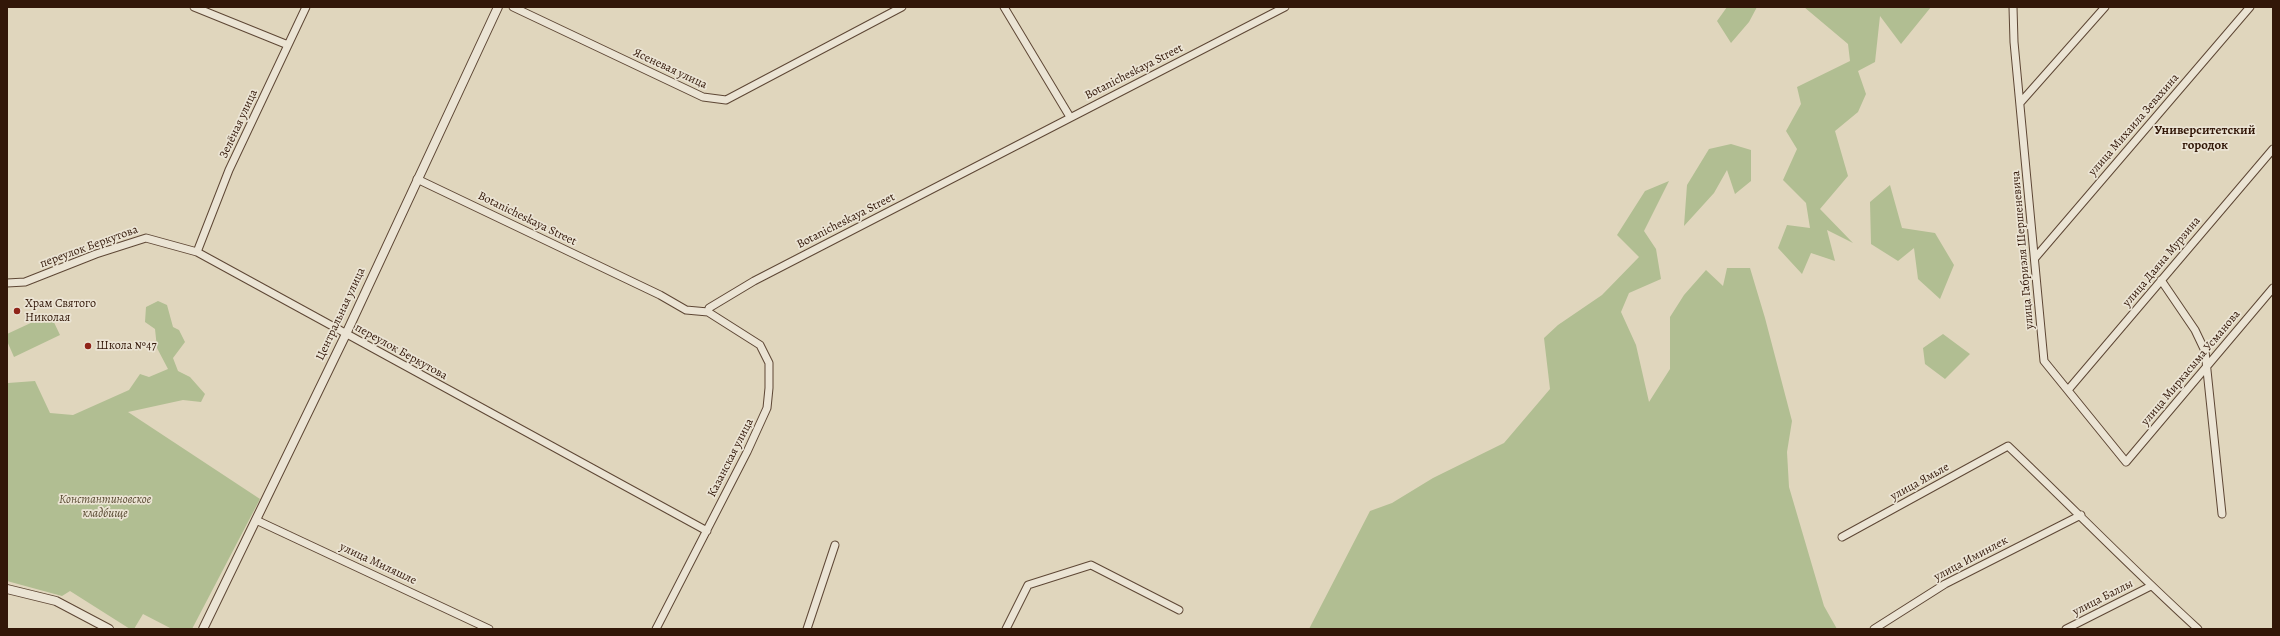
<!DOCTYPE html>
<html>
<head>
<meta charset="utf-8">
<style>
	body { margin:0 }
	#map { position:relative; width:2280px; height:636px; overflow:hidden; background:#e0d6bd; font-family:Alegreya,serif }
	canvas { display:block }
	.frame { position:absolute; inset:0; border:8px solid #321708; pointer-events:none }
</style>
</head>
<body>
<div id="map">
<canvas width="2280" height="636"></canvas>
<div class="frame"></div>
</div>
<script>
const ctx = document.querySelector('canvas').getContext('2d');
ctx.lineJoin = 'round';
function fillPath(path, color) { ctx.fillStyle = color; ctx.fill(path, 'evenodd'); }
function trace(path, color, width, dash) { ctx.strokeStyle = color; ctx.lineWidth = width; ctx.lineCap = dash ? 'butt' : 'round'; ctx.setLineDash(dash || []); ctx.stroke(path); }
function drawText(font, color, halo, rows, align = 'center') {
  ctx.font = font + ' Alegreya,serif'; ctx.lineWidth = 3.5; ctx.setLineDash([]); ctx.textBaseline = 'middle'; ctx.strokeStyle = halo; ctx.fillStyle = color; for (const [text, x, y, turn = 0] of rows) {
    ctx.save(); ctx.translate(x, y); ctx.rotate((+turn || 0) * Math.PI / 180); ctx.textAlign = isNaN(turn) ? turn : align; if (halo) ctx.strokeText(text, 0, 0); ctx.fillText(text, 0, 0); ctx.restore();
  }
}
fillPath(new Path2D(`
	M 1727,7 L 1757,7 L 1749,22 L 1731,43 L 1717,21 Z
	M 1804,7 L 1931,7 L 1901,44 L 1880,16 L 1875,62 L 1858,71 L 1866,94 L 1858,112 L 1835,131 L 1848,176 L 1820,209 L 1853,243 L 1827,230 L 1835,261 L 1811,253 L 1802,274 L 1778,248 L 1787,225 L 1810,228 L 1806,203 L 1783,180 L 1797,149 L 1786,131 L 1801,104 L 1797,87 L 1850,61 L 1848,44 Z
	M 1731,144 L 1751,150 L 1751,181 L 1735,194 L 1727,170 L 1714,193 L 1684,226 L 1687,185 L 1709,149 Z
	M 1669,181 L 1644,231 L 1656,249 L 1661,279 L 1629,293 L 1621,312 L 1636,345 L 1649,402 L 1670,369 L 1670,317 L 1684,295 L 1706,270 L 1723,286 L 1727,268 L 1750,268 L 1765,318 L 1792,421 L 1787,452 L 1789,487 L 1824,606 L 1837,629 L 1309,629 L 1370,511 L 1392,503 L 1433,478 L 1504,443 L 1550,389 L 1544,338 L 1558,325 L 1602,295 L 1639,257 L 1617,235 L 1645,191 Z
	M 1890,185 L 1902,228 L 1935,233 L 1954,265 L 1940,299 L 1918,279 L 1914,248 L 1898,261 L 1871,244 L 1870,202 Z
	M 158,301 L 167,305 L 173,327 L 179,330 L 185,342 L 173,358 L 178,371 L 190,377 L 205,394 L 201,402 L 183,400 L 128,412 L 260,499 L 192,629 L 172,629 L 143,614 L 134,629 L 130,629 L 70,591 L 62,596 L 7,581 L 7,373 L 8,383 L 35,381 L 50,413 L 73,415 L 129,390 L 140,374 L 149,377 L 168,369 L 157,348 L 155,329 L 145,322 L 146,307 Z
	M 50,314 L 60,335 L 14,357 L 7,341 L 7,334 Z
	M 1943,334 L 1970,354 L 1945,379 L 1925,364 L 1923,348 Z`), '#b1be92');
const minor = new Path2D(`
	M 194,7 L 288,45
	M 513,7 L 703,97 L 726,100 L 902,7
	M 1004,7 L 1070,117
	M 2013,7 L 2014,42 L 2044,361 L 2126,462 L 2273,288
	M 2020,103 L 2105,7
	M 417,179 L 660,295 L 686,310 L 708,312 L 709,308 L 754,281 L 1285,7
	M 197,252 L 229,170 L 306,7
	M 2035,258 L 2250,7
	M 2161,280 L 2195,330 L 2205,351 L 2222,514
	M 7,283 L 25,282 L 96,254 L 146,238 L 197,252 L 707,531
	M 2068,390 L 2273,149
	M 256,520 L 489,629
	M 1842,537 L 2008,446 C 2072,507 2133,570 2198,629
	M 656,629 L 747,452 L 767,408 L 769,388 L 769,363 L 760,345 L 708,312
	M 807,629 L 835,545
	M 1006,629 L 1028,585 L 1091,565 L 1179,610
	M 1874,629 L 1945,584 L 2081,515
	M 2066,629 L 2151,586`);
const tertiary = new Path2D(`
	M 7,589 L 56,601 L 109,629
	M 203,629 L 346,334 L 498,7`);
trace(minor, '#5e4735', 9);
trace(tertiary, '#5e4735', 10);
trace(minor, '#ebe4d4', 7);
trace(tertiary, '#ebe4d4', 8);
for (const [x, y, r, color] of [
	[17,311,4,"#8f2418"],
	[88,346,4,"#8f2418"]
]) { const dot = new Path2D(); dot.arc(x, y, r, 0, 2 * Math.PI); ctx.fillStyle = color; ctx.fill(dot); trace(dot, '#ebe4d4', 1.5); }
drawText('12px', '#321708', '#ebe4d4', [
	["Ясеневая улица",670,69,25],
	["Botanicheskaya Street",1134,72,-27],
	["Зелёная улица",239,124,-65],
	["улица Михаила Зевахина",2134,125,-49],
	["Botanicheskaya Street",527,219,26],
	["Botanicheskaya Street",846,221,-27],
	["переулок Беркутова",89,247,-20],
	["улица Габриэля Шершеневича",2023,250,-95],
	["улица Даяна Мурзина",2162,262,-50],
	["Центральная улица",341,314,-65],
	["переулок Беркутова",401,352,29],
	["улица Миркасыма Усманова",2191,368,-50],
	["Казанская улица",731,458,-63],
	["улица Ямьле",1920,482,-29],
	["улица Иминлек",1971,559,-28],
	["улица Миляшле",378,564,25],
	["улица Баллы",2103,598,-27]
]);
drawText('12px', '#321708', '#ebe4d4', [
	["Храм Святого",25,304],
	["Николая",25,318],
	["Школа №47",96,346]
], 'left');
drawText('italic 12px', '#584931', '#ebe4d4', [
	["Константиновское",105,500],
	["кладбище",105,514]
]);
drawText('bold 13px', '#321708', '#ebe4d4', [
	["Университетский",2205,131],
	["городок",2205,146]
]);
</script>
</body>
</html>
